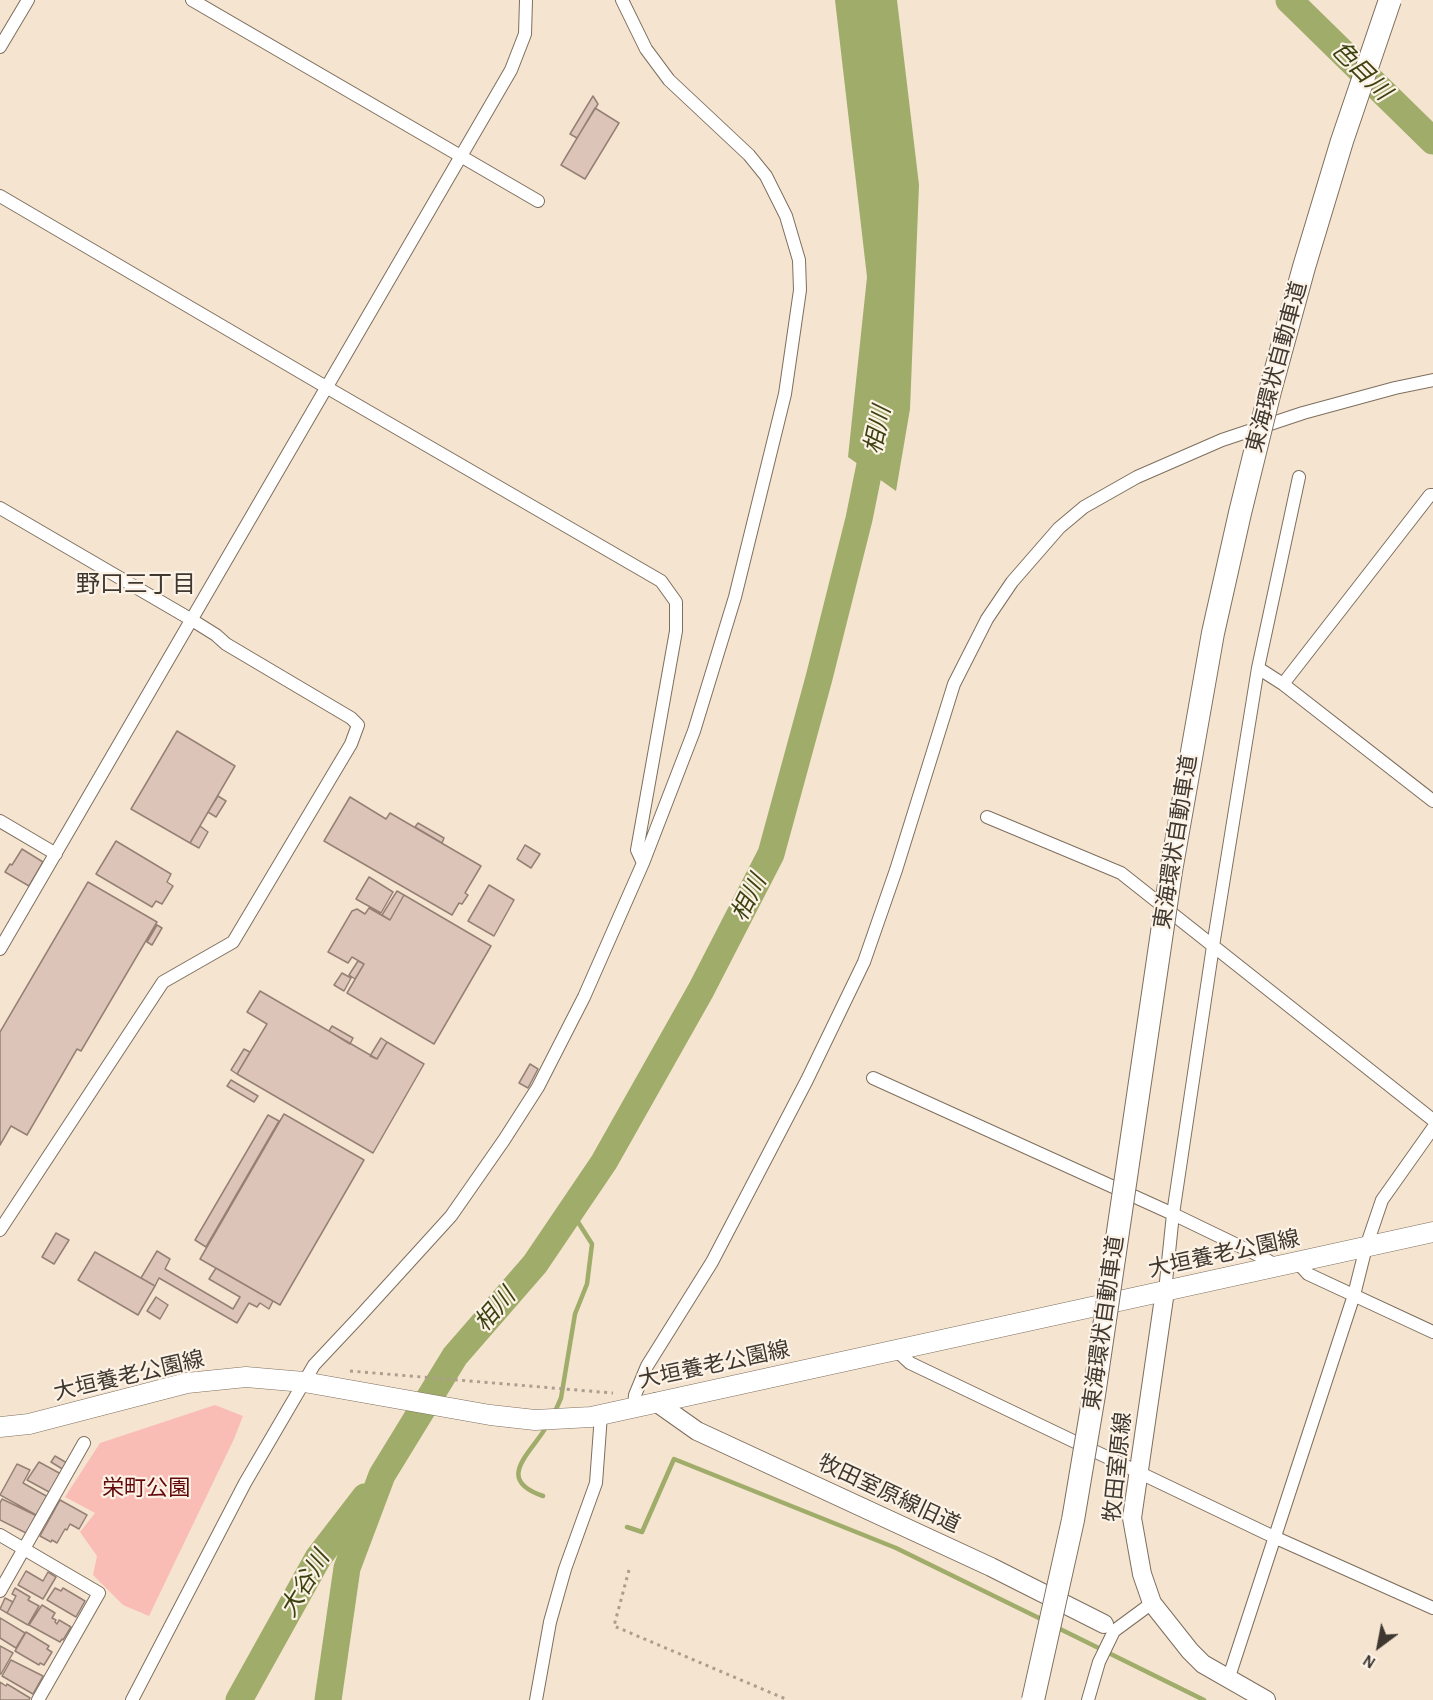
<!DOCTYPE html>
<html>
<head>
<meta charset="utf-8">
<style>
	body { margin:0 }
	#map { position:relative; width:1433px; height:1700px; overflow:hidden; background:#f5e4d0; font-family:"Alegreya Sans",sans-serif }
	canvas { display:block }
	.north { position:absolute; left:1349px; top:1616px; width:60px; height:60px; -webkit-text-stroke:4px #fcf2e6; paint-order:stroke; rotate:212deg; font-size:16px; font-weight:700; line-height:24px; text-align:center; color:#3f3831 }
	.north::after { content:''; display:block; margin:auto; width:21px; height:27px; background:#3f3831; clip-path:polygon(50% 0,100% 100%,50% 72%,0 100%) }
</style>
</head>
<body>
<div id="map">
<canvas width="1433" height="1700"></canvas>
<div class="north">N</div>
</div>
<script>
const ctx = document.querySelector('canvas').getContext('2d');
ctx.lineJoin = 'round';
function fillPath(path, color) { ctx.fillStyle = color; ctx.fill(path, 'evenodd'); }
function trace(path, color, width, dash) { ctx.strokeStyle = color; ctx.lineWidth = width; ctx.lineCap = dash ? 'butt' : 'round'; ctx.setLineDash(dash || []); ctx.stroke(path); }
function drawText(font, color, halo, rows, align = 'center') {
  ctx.font = font + ' "Alegreya Sans","Noto Sans JP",sans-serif'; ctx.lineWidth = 4.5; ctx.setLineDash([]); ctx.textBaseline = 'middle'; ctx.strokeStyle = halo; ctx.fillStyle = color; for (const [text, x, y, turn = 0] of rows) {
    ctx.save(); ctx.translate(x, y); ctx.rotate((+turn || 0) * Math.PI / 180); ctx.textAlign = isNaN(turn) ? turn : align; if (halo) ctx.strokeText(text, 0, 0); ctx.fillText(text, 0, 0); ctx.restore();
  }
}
fillPath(new Path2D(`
	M 215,1405 L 243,1416 L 234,1439 L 149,1616 L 123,1605 L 93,1575 L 97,1556 L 80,1532 L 95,1513 L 65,1497 L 100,1443 Z`), '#fabdb6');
fillPath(new Path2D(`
	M 835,0 L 897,0 L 919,185 L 910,409 L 896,491 L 848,457 L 867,277 Z`), '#a0ac69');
trace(new Path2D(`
	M 554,1414 L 561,1398 L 575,1314 L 587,1284 L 592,1244 L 571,1211
	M 543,1496 C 493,1479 532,1453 548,1424
	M 627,1527 L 642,1532 L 674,1459 L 896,1548 L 1043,1620
	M 1056,1627 L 1204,1700`), '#a0ac69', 4.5);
trace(new Path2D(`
	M 1289,0 L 1433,141
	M 239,1700 L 318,1558 L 365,1497
	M 328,1700 L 347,1568 L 382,1475 L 455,1356 L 535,1264 L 604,1162 L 701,990 L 771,854 L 819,678 L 859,519 L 876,435`), '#a0ac69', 27);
const building = new Path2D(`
	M 593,96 L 598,104 L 577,138 L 570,134 Z
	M 595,108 L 619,123 L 585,179 L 561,165 Z
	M 177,731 L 235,766 L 190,843 L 131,809 Z
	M 218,796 L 226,801 L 216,817 L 208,812 Z
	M 350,797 L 386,819 L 390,813 L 481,866 L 465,893 L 468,895 L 462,904 L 459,903 L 452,915 L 324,841 Z
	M 418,823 L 444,838 L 442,843 L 415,827 Z
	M 200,826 L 208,832 L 199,848 L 190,843 Z
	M 116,841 L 171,874 L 167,882 L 173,886 L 162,904 L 156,901 L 152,907 L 96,874 Z
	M 525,845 L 540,854 L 531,868 L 517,859 Z
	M 22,849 L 43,862 L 29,886 L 5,872 L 10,864 L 12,865 Z
	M 369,877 L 393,892 L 381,913 L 356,899 Z
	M 88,882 L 157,922 L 81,1051 L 77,1049 L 27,1135 L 11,1126 L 0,1145 L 0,1032 Z
	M 489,885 L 514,900 L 494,936 L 468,921 Z
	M 397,891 L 404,895 L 390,920 L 382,915 Z
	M 404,895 L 491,946 L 434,1044 L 347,993 L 364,964 L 352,957 L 348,963 L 328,952 L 352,911 L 357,909 L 365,914 L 369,908 L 390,920 Z
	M 157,925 L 162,928 L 152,945 L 147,942 Z
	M 358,961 L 364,964 L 355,979 L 349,975 Z
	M 342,973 L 351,978 L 344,991 L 334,985 Z
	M 260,991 L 377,1059 L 387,1042 L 424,1064 L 373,1153 L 237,1074 L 267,1024 L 247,1012 Z
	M 332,1026 L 353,1038 L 350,1044 L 329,1031 Z
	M 381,1038 L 387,1042 L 377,1059 L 370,1056 Z
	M 244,1049 L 250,1052 L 237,1074 L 231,1070 Z
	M 530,1064 L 538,1069 L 528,1088 L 519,1083 Z
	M 231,1080 L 258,1096 L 254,1102 L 227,1086 Z
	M 284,1114 L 364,1160 L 280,1305 L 200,1259 Z
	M 268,1115 L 279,1121 L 206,1247 L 195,1240 Z
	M 56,1233 L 69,1240 L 54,1264 L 42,1257 Z
	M 157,1251 L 170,1259 L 165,1269 L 233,1309 L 240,1297 L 209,1279 L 216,1268 L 273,1301 L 269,1309 L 260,1303 L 257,1307 L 249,1303 L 237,1323 L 159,1278 L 155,1286 L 141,1278 Z
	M 95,1252 L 155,1286 L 138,1315 L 78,1280 Z
	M 156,1297 L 168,1305 L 160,1319 L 147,1311 Z
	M 55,1456 L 67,1463 L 64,1470 L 51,1462 Z
	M 39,1462 L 61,1474 L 51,1493 L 27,1480 Z
	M 17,1464 L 30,1470 L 23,1483 L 48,1497 L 38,1516 L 0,1495 Z
	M 2,1499 L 37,1516 L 28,1534 L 0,1520 L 0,1503 Z
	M 60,1500 L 87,1515 L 79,1529 L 70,1524 L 67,1530 L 65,1529 L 57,1543 L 52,1540 L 51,1542 L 40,1536 Z
	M 26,1571 L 43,1581 L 48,1572 L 56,1577 L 43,1599 L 18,1585 Z
	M 15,1588 L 30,1597 L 28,1600 L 39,1606 L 28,1625 L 7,1613 L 16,1596 L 12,1594 Z
	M 55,1588 L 61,1591 L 63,1588 L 85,1601 L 76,1617 L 47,1600 Z
	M 5,1598 L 13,1602 L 7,1613 L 0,1609 Z
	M 42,1605 L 55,1613 L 52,1618 L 56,1620 L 55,1622 L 57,1624 L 59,1620 L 71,1627 L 63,1640 L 62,1639 L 60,1642 L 29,1625 Z
	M 0,1618 L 25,1633 L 16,1648 L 0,1638 Z
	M 26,1632 L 49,1646 L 47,1649 L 52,1652 L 44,1665 L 40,1663 L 39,1665 L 15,1651 Z
	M 0,1646 L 13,1653 L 1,1674 L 0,1674 Z
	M 11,1660 L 43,1676 L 33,1694 L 2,1676 Z
	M 0,1682 L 6,1686 L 7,1684 L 30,1698 L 29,1700 L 0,1700 Z`);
fillPath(building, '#dcc5b8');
trace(building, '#968075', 1.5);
const street = new Path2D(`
	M 192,0 L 538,201
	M 0,47 L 28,0
	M 0,196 L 326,387 L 661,581 L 676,602 L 676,631 L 637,850 L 643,863
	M 0,508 L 192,620 L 216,635 L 226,644 L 351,718 L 358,725 L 351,744 L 233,942 L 163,982 L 0,1230
	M 1258,668 L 1283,684 L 1433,801
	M 1283,684 L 1430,495 L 1433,495
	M 987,817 L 1121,873 L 1433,1120
	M 0,821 L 56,854
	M 0,949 L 511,70 L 525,34 L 526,0
	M 873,1078 L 1173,1214 L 1260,1256 L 1277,1266
	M 1298,1263 L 1308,1274 L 1433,1332
	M 1165,1291 L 1173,1214 L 1213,946 L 1258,668 L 1299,477
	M 896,1350 L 910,1363 L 1274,1537 L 1433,1608
	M 634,1407 L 635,1395 L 647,1366 L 712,1262 L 807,1080 L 864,962 L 896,870 L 954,684 L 987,619 L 1012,582 L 1059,528 L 1084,507 L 1137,477 L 1222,440 L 1303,413 L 1395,388 L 1433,380
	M 0,1535 L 99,1593 L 38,1700
	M 0,1591 L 84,1443
	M 1228,1680 L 1354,1295 L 1366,1247 L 1382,1200 L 1433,1128
	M 132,1700 L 245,1483 L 314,1365 L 361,1315 L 451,1216 L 504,1140 L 538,1087 L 584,997 L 643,863 L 694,731 L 735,597 L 785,394 L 800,290 L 799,260 L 786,216 L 766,176 L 749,155 L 669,80 L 646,49 L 622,0
	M 536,1700 L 550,1622 L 565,1569 L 596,1483 L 601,1415
	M 1088,1700 L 1099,1662 L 1114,1631 L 1152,1603`);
const secondary = new Path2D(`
	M 1165,1291 L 1132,1518 L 1142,1574 L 1152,1603 L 1190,1651 L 1203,1664 L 1266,1700
	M 656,1402 L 697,1431 L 991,1567 L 1104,1624`);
const primary = new Path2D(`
	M 0,1427 L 29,1424 L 187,1383 L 246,1377 L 304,1382 L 490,1415 L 535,1420 L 591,1417 L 1433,1232`);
trace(street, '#7e6f5e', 14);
trace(secondary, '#7e6f5e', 20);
trace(primary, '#7e6f5e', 21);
trace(new Path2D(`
	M 350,1371 L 613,1393
	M 629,1570 L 614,1626 L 788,1700`), '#ab9e8f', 3, [3, 4.5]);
trace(street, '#fff', 12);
trace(secondary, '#fff', 18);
trace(primary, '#fff', 20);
const highwayBridge = new Path2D(`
	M 1033,1700 L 1073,1520 L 1094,1395 L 1171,871 L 1213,633 L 1240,513 L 1270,391 L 1304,267 L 1342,141 L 1390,0`);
trace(highwayBridge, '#7e6f5e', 24, []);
trace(highwayBridge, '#fff', 22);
drawText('22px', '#3f3831', '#fcf2e6', [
	["東海環状自動車道",1277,367,-75],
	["東海環状自動車道",1176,842,-81],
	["大垣養老公園線",1224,1254,-12],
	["東海環状自動車道",1104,1323,-82],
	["大垣養老公園線",714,1365,-12],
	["大垣養老公園線",129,1376,-13],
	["牧田室原線",1118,1467,-84],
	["牧田室原線旧道",889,1494,25]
]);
drawText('22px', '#63090c', '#fcf2e6', [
	["栄町公園",146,1488]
]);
drawText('italic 24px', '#3b420f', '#fcf2e6', [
	["色目川",1361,71,45],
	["相川",878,430,-78],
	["相川",749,898,-63],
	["相川",495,1310,-49],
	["大谷川",305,1584,-59]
]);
drawText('24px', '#3f3831', '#fcf2e6', [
	["野口三丁目",136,585]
]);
</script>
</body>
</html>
